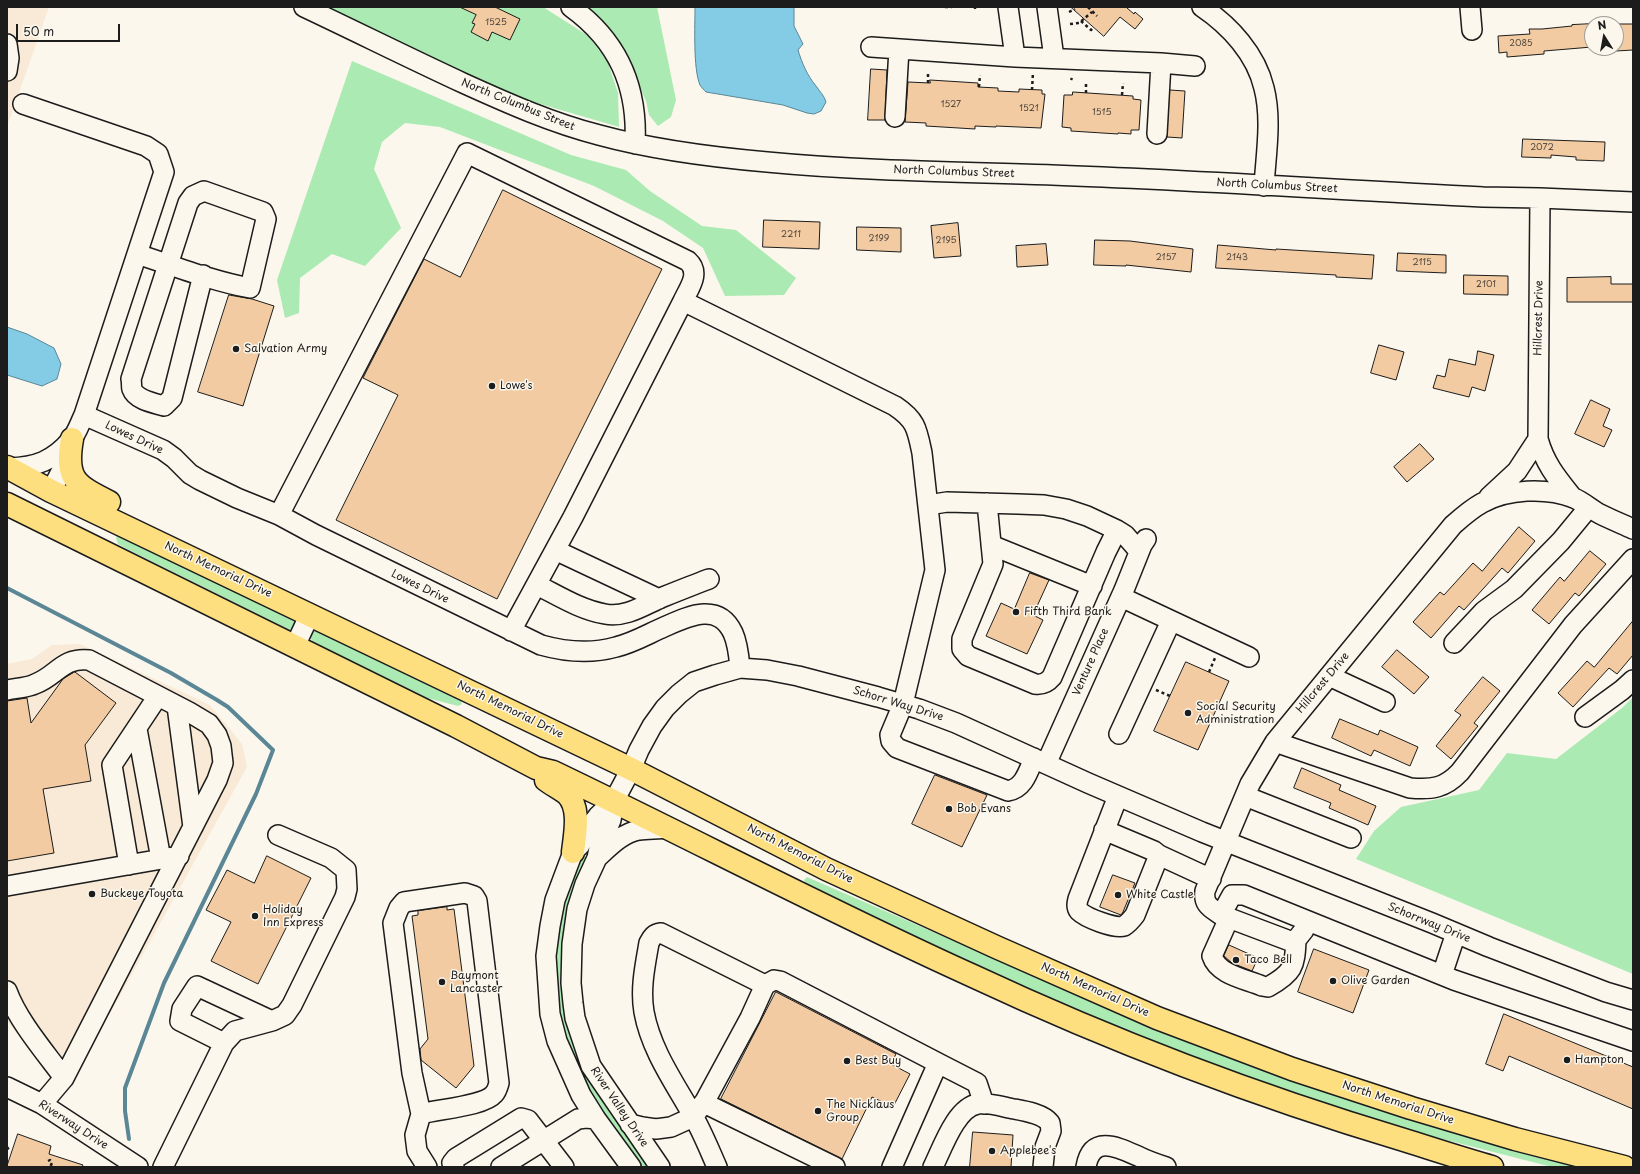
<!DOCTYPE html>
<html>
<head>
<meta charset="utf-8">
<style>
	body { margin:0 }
	#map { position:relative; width:1640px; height:1174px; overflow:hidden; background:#fbf7ec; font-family:"Playpen Sans",sans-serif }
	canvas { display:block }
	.frame { position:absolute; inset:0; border:8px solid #1c1c1c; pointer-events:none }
	.north { position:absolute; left:1584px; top:16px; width:40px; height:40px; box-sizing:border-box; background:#fbf7ec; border:1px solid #a29f99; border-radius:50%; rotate:349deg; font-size:11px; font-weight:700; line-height:16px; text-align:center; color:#1c1c1c }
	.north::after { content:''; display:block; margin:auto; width:14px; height:18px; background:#1c1c1c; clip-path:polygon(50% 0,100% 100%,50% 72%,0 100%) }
	.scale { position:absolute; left:16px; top:24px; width:104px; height:18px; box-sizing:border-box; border:2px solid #1c1c1c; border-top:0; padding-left:5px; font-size:12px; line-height:14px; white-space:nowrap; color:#1c1c1c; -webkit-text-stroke:3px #fbf7ec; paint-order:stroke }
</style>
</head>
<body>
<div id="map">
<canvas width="1640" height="1174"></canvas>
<div class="frame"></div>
<div class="north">N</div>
<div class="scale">50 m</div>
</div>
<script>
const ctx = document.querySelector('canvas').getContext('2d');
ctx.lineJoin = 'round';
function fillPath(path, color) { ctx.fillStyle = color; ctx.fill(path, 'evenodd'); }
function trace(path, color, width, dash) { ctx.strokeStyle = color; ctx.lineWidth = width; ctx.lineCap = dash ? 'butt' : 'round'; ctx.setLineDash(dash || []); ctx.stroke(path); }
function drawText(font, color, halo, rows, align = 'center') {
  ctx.font = font + ' "Playpen Sans",sans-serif'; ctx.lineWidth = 3; ctx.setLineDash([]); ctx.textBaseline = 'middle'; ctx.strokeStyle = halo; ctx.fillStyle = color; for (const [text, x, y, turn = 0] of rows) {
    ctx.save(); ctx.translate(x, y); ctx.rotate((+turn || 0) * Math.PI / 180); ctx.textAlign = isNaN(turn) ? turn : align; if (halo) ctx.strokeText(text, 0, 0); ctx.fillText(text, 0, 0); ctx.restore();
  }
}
fillPath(new Path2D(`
	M 7,7 L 49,7 L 7,127 Z
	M 80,644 L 210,705 L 242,744 L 247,767 L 72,1082 L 40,1063 L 7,1021 L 7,664 L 32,659 L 52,645 Z`), '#f8ead6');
fillPath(new Path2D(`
	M 326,7 L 543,7 L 587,35 L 607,60 L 618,93 L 619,127 L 506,94 Z
	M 579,7 L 657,7 L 676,100 L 671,117 L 658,126 L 649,115 L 646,101 L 628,60 Z
	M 352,61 L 571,155 L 626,170 L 650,191 L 702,226 L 736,230 L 796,278 L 784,295 L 725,296 L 703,248 L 663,221 L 594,186 L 440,127 L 405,123 L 382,142 L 374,169 L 401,228 L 365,266 L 332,254 L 300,278 L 299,313 L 285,318 L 277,280 Z
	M 117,533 L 293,616 L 296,623 L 294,627 L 290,630 L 127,549 L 118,544 L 116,538 Z
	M 318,630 L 458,698 L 461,701 L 462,704 L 458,706 L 427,698 L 313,642 L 310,637 L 309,633 Z
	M 1633,697 L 1633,974 L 1356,859 L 1374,831 L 1401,807 L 1479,790 L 1507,753 L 1556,759 L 1622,708 Z
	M 581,855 L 588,858 C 579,880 570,902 565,925 C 556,963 565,1020 579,1057 C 593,1095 626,1134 650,1167 L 641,1167 C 624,1144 605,1122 591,1097 C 562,1046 548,982 557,924 C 561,902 572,875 581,855 Z
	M 807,877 L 1048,982 L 1130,1016 L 1591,1167 L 1552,1167 L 1415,1132 L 1326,1104 L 1204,1061 L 1084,1013 L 972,964 L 806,884 L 804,880 Z`), '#abeab2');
const water = new Path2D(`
	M 695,7 L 794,7 L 794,26 L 803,44 L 798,50 C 802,63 807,75 816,86 C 820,92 824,95 826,102 L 821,111 L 814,114 L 807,113 L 783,105 L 706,92 C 704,90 702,88 700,85 C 693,69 695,25 695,7 Z
	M 7,327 L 27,334 L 54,348 L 61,364 L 57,379 L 42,386 L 7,375 Z`);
fillPath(water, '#84cce5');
trace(water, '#5a8695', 1);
trace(new Path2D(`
	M 7,588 L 171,673 L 217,700 L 228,707 L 273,750 L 256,794 L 164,983 L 125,1088 L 125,1111 L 129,1139`), '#5a8695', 4);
const building = new Path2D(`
	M 460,7 L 495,7 L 520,19 L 510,40 L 492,32 L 488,41 L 471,32 L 475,24 L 472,23 L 476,15 Z
	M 1071,7 L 1128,7 L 1127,8 L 1134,14 L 1135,12 L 1143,19 L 1135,29 L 1120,17 L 1104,36 Z
	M 1592,24 L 1592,47 L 1544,51 L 1544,54 L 1507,57 L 1507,52 L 1499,53 L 1498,36 L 1530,34 L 1529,29 L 1542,29 L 1572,26 L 1572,25 Z
	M 1616,24 L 1633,24 L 1633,50 L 1616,51 Z
	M 871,69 L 887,70 L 885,120 L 868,120 Z
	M 930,80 L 978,83 L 978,87 L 998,88 L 998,91 L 1019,92 L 1019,89 L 1042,90 L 1042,94 L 1045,94 L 1041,128 L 996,126 L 996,127 L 975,126 L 975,129 L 926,126 L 926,123 L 905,122 L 908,82 L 930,83 Z
	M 1170,90 L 1185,91 L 1182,138 L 1167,137 Z
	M 1073,92 L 1133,96 L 1133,99 L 1141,100 L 1139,130 L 1131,130 L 1131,134 L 1118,133 L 1118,134 L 1071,131 L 1071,128 L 1062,127 L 1064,95 L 1072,95 Z
	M 1523,139 L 1605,142 L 1604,161 L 1576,160 L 1576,157 L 1551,155 L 1551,158 L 1522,157 Z
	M 503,190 L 662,269 L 497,599 L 336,520 L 398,395 L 363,378 L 368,368 L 424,259 L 460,277 Z
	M 764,220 L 820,222 L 819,249 L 763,247 Z
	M 958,223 L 961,256 L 934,258 L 931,226 Z
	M 857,227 L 901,228 L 901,252 L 857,250 Z
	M 1095,240 L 1130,241 L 1193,249 L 1191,272 L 1126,265 L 1126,266 L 1094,265 Z
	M 1046,244 L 1048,265 L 1017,267 L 1016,246 Z
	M 1218,245 L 1276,250 L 1276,249 L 1374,255 L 1372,279 L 1336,277 L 1336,275 L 1216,268 Z
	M 1398,253 L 1446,255 L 1446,273 L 1397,271 Z
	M 1464,275 L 1508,276 L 1508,295 L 1464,294 Z
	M 1611,277 L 1611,284 L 1633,284 L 1633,302 L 1567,302 L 1567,278 Z
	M 229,295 L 252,299 L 274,306 L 243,406 L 198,392 Z
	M 1379,345 L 1404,352 L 1396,380 L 1371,373 Z
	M 1478,351 L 1494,355 L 1485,391 L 1472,387 L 1469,397 L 1433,388 L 1437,375 L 1445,377 L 1449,359 L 1475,365 Z
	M 1591,400 L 1610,409 L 1603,426 L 1612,430 L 1604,447 L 1575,434 Z
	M 1420,444 L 1434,459 L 1407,482 L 1394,467 Z
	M 1519,527 L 1535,541 L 1508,573 L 1502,568 L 1464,610 L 1459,606 L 1431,638 L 1413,622 L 1440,592 L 1444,595 L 1473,563 L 1482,571 Z
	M 1590,551 L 1606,564 L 1579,596 L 1575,593 L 1549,624 L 1532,610 L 1560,577 L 1564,581 Z
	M 1030,573 L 1049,580 L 1033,615 L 1043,620 L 1027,654 L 986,636 L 1001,603 L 1014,609 Z
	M 1633,621 L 1633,655 L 1617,674 L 1609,668 L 1573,707 L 1558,693 L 1587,661 L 1594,667 Z
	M 1397,650 L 1429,677 L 1414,694 L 1382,667 Z
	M 1186,662 L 1229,681 L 1198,750 L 1154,731 Z
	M 75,672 L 116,703 L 85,745 L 91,781 L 43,789 L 54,853 L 7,861 L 7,701 L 27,698 L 31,723 L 63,679 Z
	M 1483,677 L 1500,691 L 1474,723 L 1478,726 L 1451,759 L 1436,746 L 1461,715 L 1455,711 Z
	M 1340,719 L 1378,735 L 1380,730 L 1418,747 L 1410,766 L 1374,750 L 1371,756 L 1332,738 Z
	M 1302,768 L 1341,785 L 1339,790 L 1376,806 L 1368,825 L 1329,808 L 1331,803 L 1294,788 Z
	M 935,775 L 987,795 L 962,847 L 912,824 Z
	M 267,856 L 311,878 L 258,984 L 211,961 L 231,922 L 206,910 L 227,870 L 254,883 Z
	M 1113,875 L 1135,883 L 1123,912 L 1121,915 L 1100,907 Z
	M 447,907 L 447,910 L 454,909 L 474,1066 L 456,1088 L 421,1060 L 420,1049 L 428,1039 L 412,916 L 418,915 L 418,911 Z
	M 1229,945 L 1258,958 L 1252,971 L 1232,963 L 1224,956 Z
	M 1314,949 L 1369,970 L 1353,1013 L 1298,992 Z
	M 776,992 L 896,1054 L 891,1064 L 910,1074 L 893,1107 L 872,1097 L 842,1159 L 721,1099 Z
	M 1504,1014 L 1633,1067 L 1633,1109 L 1509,1056 L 1503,1071 L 1486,1064 Z
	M 973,1132 L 1013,1135 L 1011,1167 L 970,1167 Z
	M 18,1134 L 51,1146 L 49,1154 L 83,1165 L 82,1167 L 7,1167 Z`);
fillPath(building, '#f2cba2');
trace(building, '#1c1c1c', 1);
const minor = new Path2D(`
	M 304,7 C 357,32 409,58 463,83 C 507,103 552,123 599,135 C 654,150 710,157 767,162 C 861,171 957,172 1052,175 C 1196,180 1339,190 1483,197 L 1540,198 L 1633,202
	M 571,7 C 618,41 638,86 635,144
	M 1008,7 L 1015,57
	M 1047,7 L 1054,58
	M 1202,7 C 1230,26 1256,54 1264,88 C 1272,119 1266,154 1264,186
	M 1470,7 L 1472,30
	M 7,44 L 9,58 L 7,71
	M 871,47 L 1015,57 L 1161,63 L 1195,66
	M 895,117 L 899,49
	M 1157,134 L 1161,63
	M 1540,198 L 1538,439 C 1545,464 1557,478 1573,498
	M 137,254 C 174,266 212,281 250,288 L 266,219 L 263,212 L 204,191 L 193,196 L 188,203 L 131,379 C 132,382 131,386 132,389 C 136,400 154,403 164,406 L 172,398 L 203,275
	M 84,415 L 163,450 L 174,458 L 190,474 L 200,480 L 237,498 L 279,515 L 316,535 L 541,645 C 566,652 591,654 616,647 C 633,643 648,634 664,627 C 687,617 718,601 733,633 C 738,644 739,657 740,668
	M 9,468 C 36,467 53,461 71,440 C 77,433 80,423 84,415 L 164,172 L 158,154 L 146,146 L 23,104
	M 51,491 L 69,456
	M 1489,497 L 1517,471 L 1538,439
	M 987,503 L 993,564 L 962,639 L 962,649 L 968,656 L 1035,684 C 1042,685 1047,683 1052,677 L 1106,552 L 1117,530
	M 928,505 L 947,502 L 1018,504 L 1044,505 L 1066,509 L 1087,516 L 1117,530 L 1125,535 L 1139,551
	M 279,515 L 467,153 L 688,261 C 701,273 689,288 683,301
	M 1633,529 C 1622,524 1610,519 1600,514 C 1591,509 1583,502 1574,498 C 1546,487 1507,489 1482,503 C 1471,509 1462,517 1453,525 L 1275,742 L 1250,784 L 1205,891 C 1203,905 1211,908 1221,915 L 1232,895 L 1244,895 L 1454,980 L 1633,1041
	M 991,545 L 1092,586
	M 555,550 L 659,599
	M 537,585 C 559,596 581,610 605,614 C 626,618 644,605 663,597 C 678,591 693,585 709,579
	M 1121,597 L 1249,657
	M 511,631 L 573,517 L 683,301 L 895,406 C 916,420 917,429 922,453 L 935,570 L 903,704 L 890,735 L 891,741 L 897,748 L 1008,791 C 1024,788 1028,772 1034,758
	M 1454,643 L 1484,611 L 1514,589 L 1561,541 L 1589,507
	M 295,646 L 310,614
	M 1329,676 L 1385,702
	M 7,690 C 16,688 27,688 35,684 C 57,676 62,657 89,660 L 189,712 L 209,724 L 217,735 L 221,746 L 223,763 L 217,780 L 64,1078 L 42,1104
	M 177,706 L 193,827
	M 1585,717 L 1622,690 L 1633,680
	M 137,729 L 161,859
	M 1119,734 L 1171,621
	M 1275,742 L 1410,788 C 1432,790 1445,788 1460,772 L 1573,625 L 1633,559
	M 1046,764 L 1124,590 L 1142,545 L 1146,539
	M 1118,796 L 1078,899 C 1077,903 1076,907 1079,911 C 1086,918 1115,929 1124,926 C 1129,923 1132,919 1135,915 L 1159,855
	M 1245,796 L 1351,838
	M 614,801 L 611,820 L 599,848 L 597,858 L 585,884 L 577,909 L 572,944 L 571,983 L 573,1003 L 575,1018 L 591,1066 L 660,1167
	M 1104,830 L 1154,851 L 1159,855 L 1211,879
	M 597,858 C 609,847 622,833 639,830 C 648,829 658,829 668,828
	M 129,865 L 112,765 L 158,696
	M 7,886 L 179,856
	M 1221,915 L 1290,941 L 1296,940 L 1304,930
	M 1229,918 L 1212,956 C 1218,975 1246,979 1262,986 L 1268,987 C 1293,973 1295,967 1296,940
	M 1442,975 L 1456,933
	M 7,991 C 18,1021 45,1052 64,1078
	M 224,1043 L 180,1021 L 182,1009 L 197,986 L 272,1021
	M 938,1063 L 977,1083 L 984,1104
	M 7,1087 L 42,1104 L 138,1167
	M 704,1103 L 835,1167
	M 421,1114 C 439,1109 484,1106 494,1094 C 497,1091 498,1086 499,1083 L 477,901 L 474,896 L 465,893 L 404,902 L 399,908 L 393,923 L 412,1073 L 421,1114 L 415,1135 L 417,1151 L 427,1167
	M 630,1124 L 642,1127 L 656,1129 L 671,1127 L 693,1117 L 705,1101 L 750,1018 L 765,985 L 774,980 L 780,981 L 938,1063 L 892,1167
	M 163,1167 L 224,1043 L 235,1031 L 272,1021 L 285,1015 L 292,1005 L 345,897 L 347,889 L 346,870 L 331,858 L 278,835
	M 454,1167 L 452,1163 L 456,1158 L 521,1118 L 528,1120 L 564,1167
	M 501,1167 L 578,1119 L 586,1118 L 596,1119
	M 631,1167 L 596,1119 L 581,1095 L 557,1041 L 550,1014 L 546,956 L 550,926 L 555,900 L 573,852 L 580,845 L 587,830 L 598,816 L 614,801 L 631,769 L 639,750 L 652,726 L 665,708 L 679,694 L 694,682 L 715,675 L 740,668 L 767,670 L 798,676 L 878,697 L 919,709 L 956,723 L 1088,783 L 1202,832 L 1432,923 L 1489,947 L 1606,992 L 1633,1000
	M 717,1167 C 709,1149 702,1131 692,1114 C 674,1082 651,1050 644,1012 C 640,989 645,966 649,943 C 652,937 654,934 661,933 L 765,985
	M 933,1167 C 942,1149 956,1107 978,1104 C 989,1102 1003,1107 1014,1109 C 1025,1111 1043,1114 1050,1123 L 1051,1131 L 1045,1147 L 1043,1167
	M 1086,1167 C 1092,1133 1119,1148 1140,1157 C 1148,1161 1157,1164 1166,1167`);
const major = new Path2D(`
	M 72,439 C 65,479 75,485 109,502
	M 7,467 L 51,491 L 631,769 L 826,869 L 996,947 L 1157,1018 L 1292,1069 L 1411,1108 L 1515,1139 L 1624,1167
	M 7,504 L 456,726 L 536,768 L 553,772 C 693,839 831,912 973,976 C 1112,1041 1257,1096 1404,1140 C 1433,1149 1463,1159 1492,1167
	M 546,780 C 552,785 560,788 567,794 C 581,808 575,834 573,852`);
trace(minor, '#1c1c1c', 22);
trace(major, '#1c1c1c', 25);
trace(new Path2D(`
	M 945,7 L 952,7
	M 975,7 L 975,9
	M 1088,7 L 1097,16
	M 1069,12 L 1075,9
	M 1081,21 L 1091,30 L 1094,27
	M 1070,24 L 1079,23 L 1092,12
	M 1071,80 L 1072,78
	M 928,83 L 928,72
	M 979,87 L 980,75
	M 1032,90 L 1033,72
	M 1086,93 L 1086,81
	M 1122,95 L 1123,83
	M 1209,672 L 1215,658
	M 1156,690 L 1170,696
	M 7,1147 L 9,1150
	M 48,1161 L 50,1160 L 52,1163 L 50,1167`), '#1c1c1c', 2.5, [3, 3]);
trace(minor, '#fbf7ec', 19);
trace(major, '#fedf80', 22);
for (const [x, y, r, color] of [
	[236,349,4,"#1c1c1c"],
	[492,386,4,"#1c1c1c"],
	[1016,612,4,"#1c1c1c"],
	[1188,713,4,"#1c1c1c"],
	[949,809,4,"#1c1c1c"],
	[92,894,4,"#1c1c1c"],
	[1118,895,4,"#1c1c1c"],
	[255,916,4,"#1c1c1c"],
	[1236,960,4,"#1c1c1c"],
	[1333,981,4,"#1c1c1c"],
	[442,982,4,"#1c1c1c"],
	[1567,1060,4,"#1c1c1c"],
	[847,1061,4,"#1c1c1c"],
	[818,1111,4,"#1c1c1c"],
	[992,1151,4,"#1c1c1c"]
]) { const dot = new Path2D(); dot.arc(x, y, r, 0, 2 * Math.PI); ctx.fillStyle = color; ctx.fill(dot); trace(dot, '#fbf7ec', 1.5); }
drawText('9px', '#52483e', null, [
	["1525",496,23],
	["2085",1521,44],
	["1527",951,105],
	["1521",1029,109],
	["1515",1102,113],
	["2072",1542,148],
	["2211",791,235],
	["2199",879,239],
	["2195",946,241],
	["2157",1166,258],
	["2143",1237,258],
	["2115",1422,263],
	["2101",1486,285]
]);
drawText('11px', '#1c1c1c', '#fbf7ec', [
	["North Columbus Street",518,105,22],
	["North Columbus Street",954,172,2],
	["North Columbus Street",1277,186,3],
	["Hillcrest Drive",1539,318,-89],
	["Lowes Drive",134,438,25],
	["North Memorial Drive",218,570,25],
	["Lowes Drive",420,587,26],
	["Venture Place",1091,662,-66],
	["Hillcrest Drive",1323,683,-50],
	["Schorr Way Drive",898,704,17],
	["North Memorial Drive",510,710,26],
	["North Memorial Drive",800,854,27],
	["Schorrway Drive",1429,923,22],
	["North Memorial Drive",1095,990,24],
	["North Memorial Drive",1398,1103,18],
	["River Valley Drive",619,1107,56],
	["Riverway Drive",73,1125,33]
]);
drawText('11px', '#1c1c1c', '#fbf7ec', [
	["Salvation Army",244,349],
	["Lowe's",500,386],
	["Fifth Third Bank",1024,612],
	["Social Security",1196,707],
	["Administration",1196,720],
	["Bob Evans",957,809],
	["Buckeye Toyota",100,894],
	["White Castle",1126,895],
	["Holiday",263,910],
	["Inn Express",263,923],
	["Taco Bell",1244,960],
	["Baymont",450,976],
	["Lancaster",450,989],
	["Olive Garden",1341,981],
	["Hampton",1575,1060],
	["Best Buy",855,1061],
	["The Nicklaus",826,1105],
	["Group",826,1118],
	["Applebee's",1000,1151]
], 'left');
</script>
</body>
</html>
